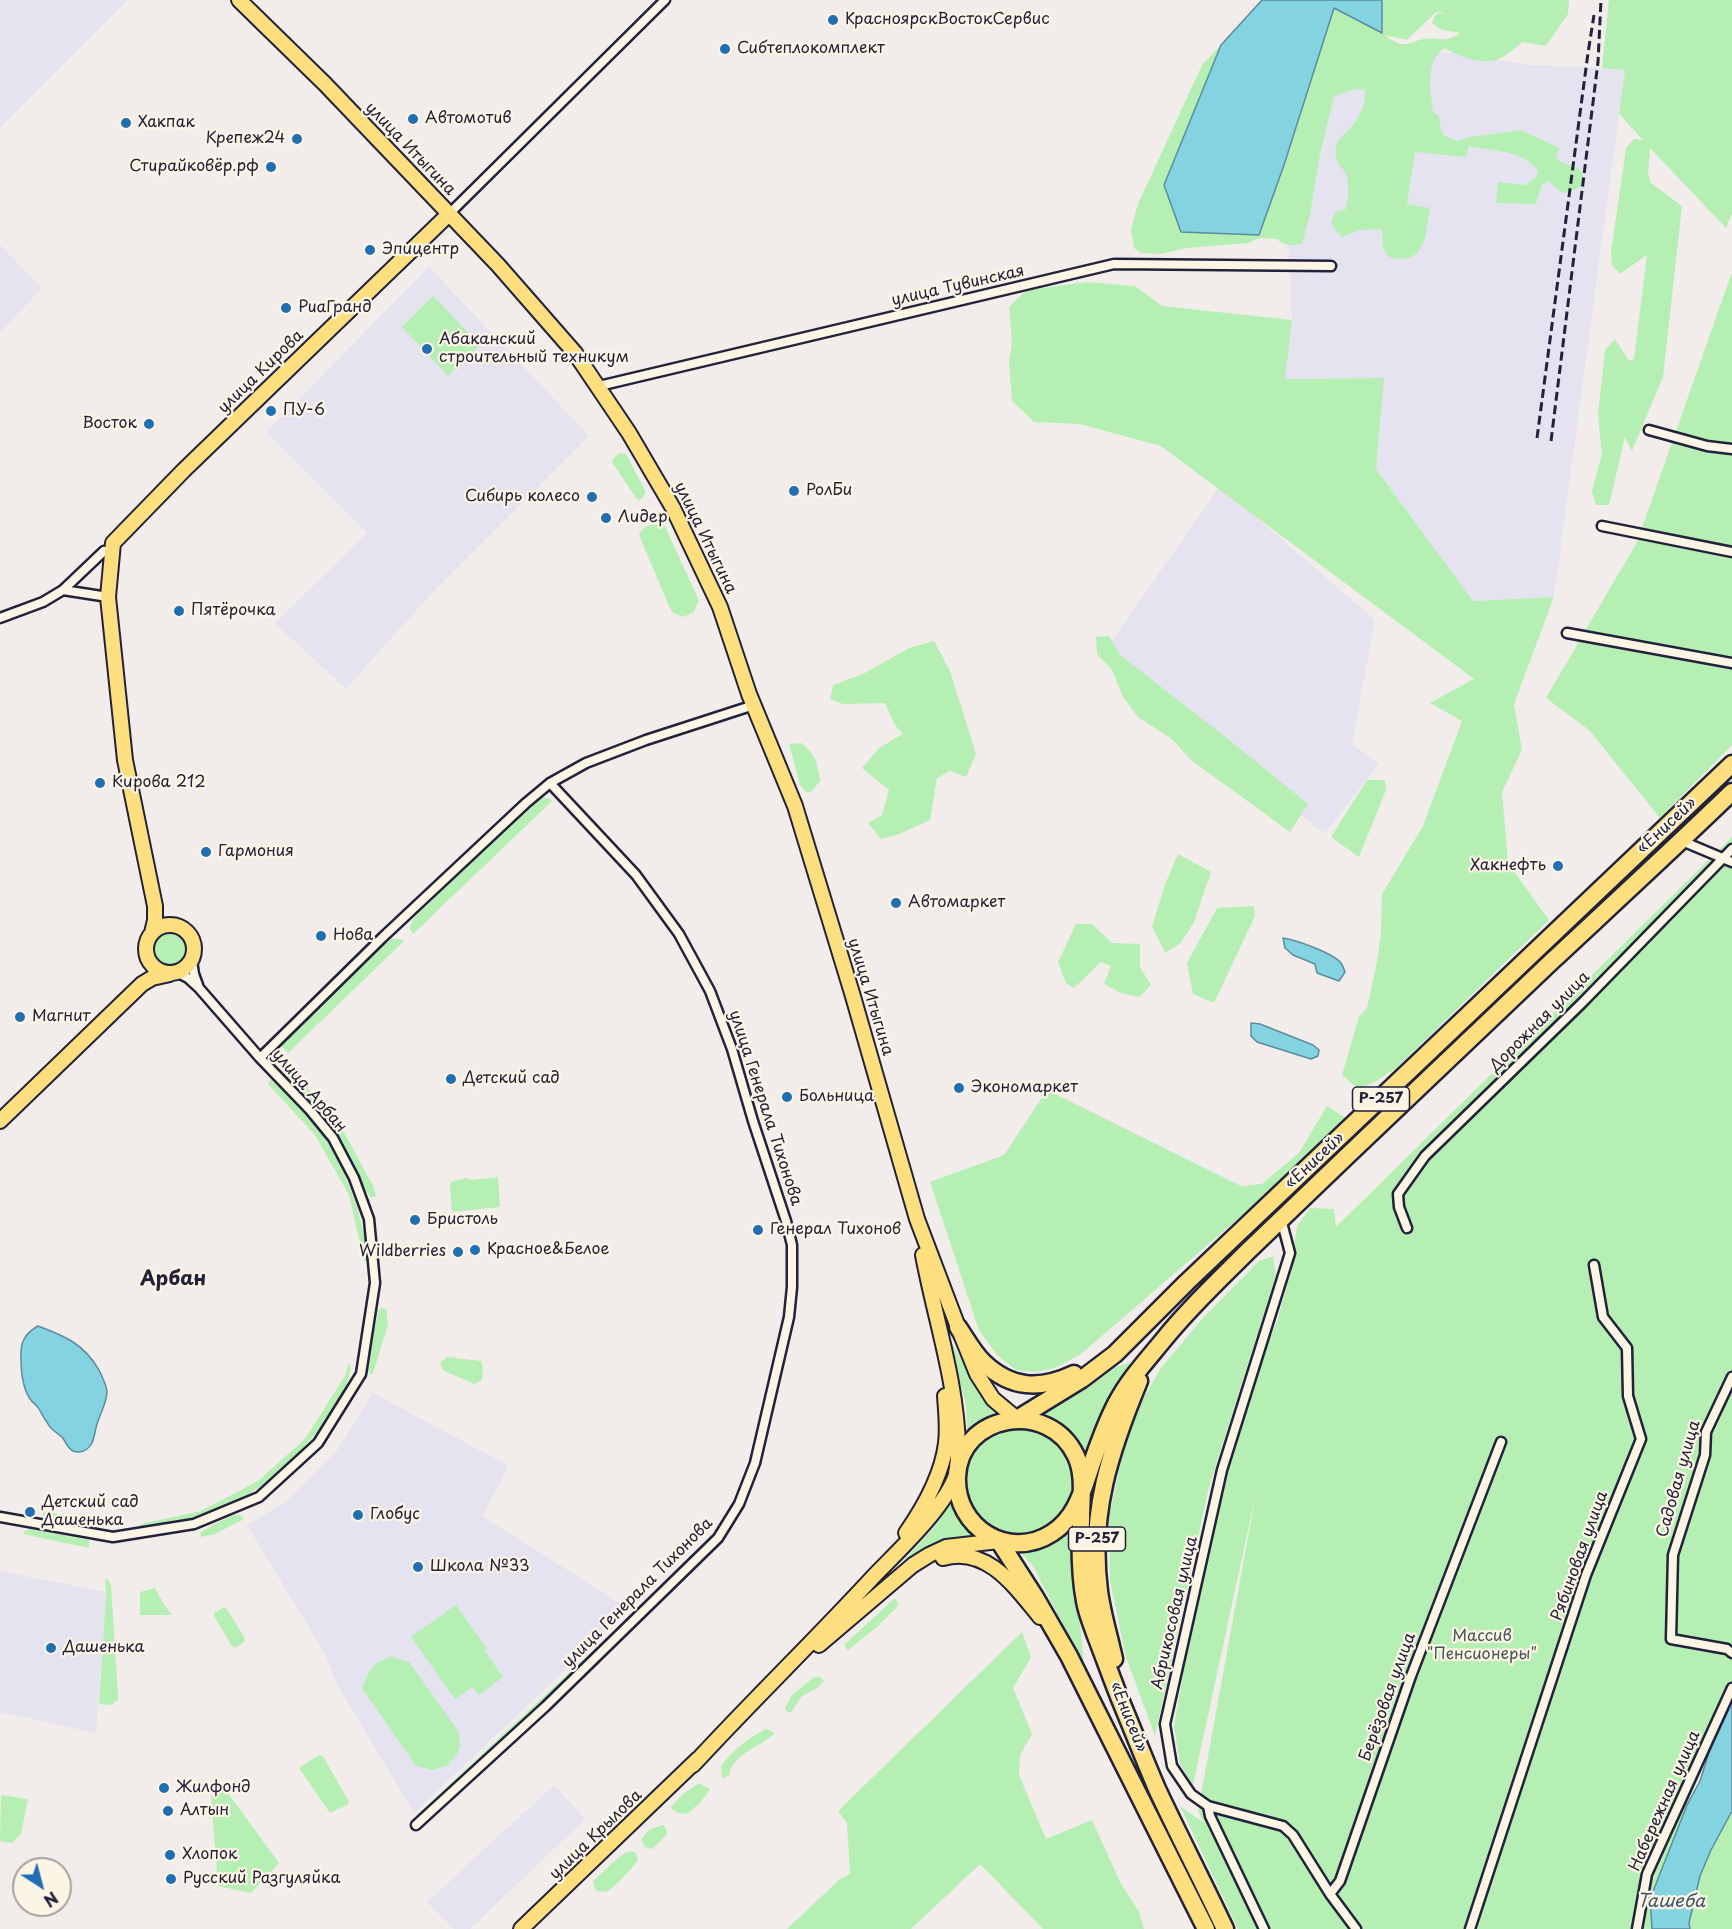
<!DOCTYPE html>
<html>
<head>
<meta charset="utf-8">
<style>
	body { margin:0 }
	#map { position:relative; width:1732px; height:1929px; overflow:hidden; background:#f2edea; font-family:"Playpen Sans",sans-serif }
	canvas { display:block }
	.north { position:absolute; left:12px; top:1857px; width:60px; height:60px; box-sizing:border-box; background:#fcf5e5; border:2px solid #a5a1a1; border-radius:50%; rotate:144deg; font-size:16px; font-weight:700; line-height:24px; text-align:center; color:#22223b }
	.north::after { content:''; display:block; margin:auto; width:21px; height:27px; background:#1f6fb2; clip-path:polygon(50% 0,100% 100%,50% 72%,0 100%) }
</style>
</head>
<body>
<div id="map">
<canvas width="1732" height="1929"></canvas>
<div class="north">N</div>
</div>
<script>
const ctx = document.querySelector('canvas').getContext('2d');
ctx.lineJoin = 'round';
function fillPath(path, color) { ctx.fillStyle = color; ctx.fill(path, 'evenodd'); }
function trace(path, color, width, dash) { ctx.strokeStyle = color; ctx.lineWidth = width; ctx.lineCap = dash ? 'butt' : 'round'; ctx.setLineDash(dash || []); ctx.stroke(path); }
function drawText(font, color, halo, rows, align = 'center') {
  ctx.font = font + ' "Playpen Sans",sans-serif'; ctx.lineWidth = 4.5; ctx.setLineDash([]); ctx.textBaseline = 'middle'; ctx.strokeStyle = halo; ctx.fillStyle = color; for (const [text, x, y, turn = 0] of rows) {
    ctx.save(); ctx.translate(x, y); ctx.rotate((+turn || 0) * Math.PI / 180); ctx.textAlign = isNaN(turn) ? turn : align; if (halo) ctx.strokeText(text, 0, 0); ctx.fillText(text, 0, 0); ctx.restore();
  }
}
fillPath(new Path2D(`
	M 0,0 L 128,0 L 0,128 Z
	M 1338,36 L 1530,65 L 1602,68 L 1625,70 L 1554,597 L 1473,601 L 1376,469 L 1384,378 L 1284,379 L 1292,320 L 1284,165 Z
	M 0,245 L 42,288 L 0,332 Z
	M 429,267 L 589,436 L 430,595 L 346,689 L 275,623 L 367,533 L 266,432 Z
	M 1220,486 L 1375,620 L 1352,744 L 1379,764 L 1324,834 L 1106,649 Z
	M 373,1393 L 509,1466 L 482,1516 L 629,1609 L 414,1813 L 337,1684 L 326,1656 L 247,1525 L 284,1503 L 334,1455 Z
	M 0,1571 L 106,1592 L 96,1733 L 0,1712 Z
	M 554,1785 L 585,1819 L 470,1929 L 454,1929 L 427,1902 Z`), '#e6e3f0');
fillPath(new Path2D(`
	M 1382,0 L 1569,0 L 1568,14 L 1546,46 L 1523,42 C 1515,47 1508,55 1499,59 C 1482,66 1459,56 1444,48 C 1424,64 1431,89 1433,112 L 1439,116 L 1441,130 L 1444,135 L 1456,141 L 1471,137 L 1521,130 L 1559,148 L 1556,155 L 1559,161 C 1573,168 1587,165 1583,186 L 1565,193 L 1559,190 L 1548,181 L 1542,184 L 1536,204 L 1496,203 L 1498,182 L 1525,185 L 1536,177 L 1538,171 C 1524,150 1492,151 1469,146 L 1466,157 L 1415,152 L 1407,204 L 1430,208 C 1425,236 1427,266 1389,257 L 1383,248 L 1382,229 L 1360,230 L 1342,237 L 1335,230 L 1331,221 L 1336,212 L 1345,210 C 1349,200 1349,188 1347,177 C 1344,166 1333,165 1336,147 C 1338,137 1347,133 1353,125 C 1361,115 1366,103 1365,90 L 1355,89 L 1334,96 L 1320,154 L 1310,214 L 1302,244 C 1292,245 1285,247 1277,239 L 1259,238 L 1248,243 L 1187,248 L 1160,254 L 1141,253 L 1134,248 L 1131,229 L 1138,204 L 1202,65 L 1221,45 L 1164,185 L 1221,233 L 1259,235 L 1284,165 L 1334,7 L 1382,32 ZM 1436,12 L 1445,13 L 1436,14 L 1432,23 L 1440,29 L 1460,33 C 1445,44 1439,37 1424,39 C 1416,40 1409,45 1401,44 C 1395,43 1389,38 1384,35 L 1407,40 Z
	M 1609,0 L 1732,0 L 1732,214 L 1726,228 L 1650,148 L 1648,174 L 1651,183 L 1682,206 L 1663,377 L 1632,451 L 1625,437 L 1609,505 L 1596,505 L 1592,491 L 1602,454 L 1598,415 L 1605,350 L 1615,339 L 1629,361 L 1634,359 L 1647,255 L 1620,274 L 1612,265 L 1611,252 L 1626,148 L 1634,139 L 1643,140 L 1619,114 L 1625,70 L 1602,68 Z
	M 1732,272 L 1732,745 L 1660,818 L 1589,730 L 1546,698 L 1637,542 Z
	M 1087,282 L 1135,286 L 1162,306 L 1292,320 L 1285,379 L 1384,378 L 1376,469 L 1473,601 L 1554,597 L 1514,704 L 1522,750 L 1502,792 L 1508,863 L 1549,920 L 1396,1068 L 1375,1082 L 1358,1089 L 1342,1075 L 1359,1017 L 1367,1008 L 1377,962 L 1381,933 L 1382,894 L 1423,826 L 1462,721 L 1430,703 L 1474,679 L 1161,446 L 1080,424 L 1034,422 L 1012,401 L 1009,363 L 1012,342 L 1009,307 L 1027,290 Z
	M 433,296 L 480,345 L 448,376 L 402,327 Z
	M 619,453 L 626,454 L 646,492 L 642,498 L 639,500 L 636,498 L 612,462 L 615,457 Z
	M 656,524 L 665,526 L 699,601 L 694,612 L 683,617 L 672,612 L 669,606 L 639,535 C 643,527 647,525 656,524 Z
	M 1109,636 L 1120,655 L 1228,739 L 1308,804 L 1290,832 L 1191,760 L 1172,739 L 1138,717 L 1123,697 L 1112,670 L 1097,654 L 1096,637 Z
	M 934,641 L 950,671 L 976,754 L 966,777 L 950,771 L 937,778 L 930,820 L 897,835 L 881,839 L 868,823 L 882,815 L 889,790 L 862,768 L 879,748 L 903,734 L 895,725 L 885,703 L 843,704 L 830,699 L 833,685 L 863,674 L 909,648 Z
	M 801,743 C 813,751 819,765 820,781 L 811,792 L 806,792 L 800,785 L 789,744 Z
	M 1367,780 L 1385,780 L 1386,790 L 1359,857 L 1331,837 Z
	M 541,798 L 549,798 L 552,801 L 413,934 L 409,928 L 414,918 L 532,804 Z
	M 1732,837 L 1732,1694 L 1650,1898 L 1652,1929 L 1238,1929 L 1180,1806 L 1204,1823 L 1198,1811 L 1256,1493 L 1193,1785 L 1180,1764 L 1174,1726 L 1187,1651 L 1226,1475 L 1266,1347 L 1277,1322 L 1290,1274 L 1297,1226 L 1310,1208 L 1334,1209 L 1336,1227 Z
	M 1178,854 L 1211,872 L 1194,922 L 1180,944 L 1165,953 L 1152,926 L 1166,882 Z
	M 1254,906 L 1255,916 L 1214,1003 L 1193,994 L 1187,963 L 1217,908 Z
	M 1076,924 L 1092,924 L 1112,943 L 1140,944 L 1140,967 L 1151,985 L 1139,997 L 1121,993 L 1104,984 L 1111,966 L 1101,962 L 1074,988 L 1066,983 L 1058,962 Z
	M149 949a21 21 0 1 1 42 0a21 21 0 1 1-42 0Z
	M 391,939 L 399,939 L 404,941 L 288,1053 L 280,1045 Z
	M 286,1065 L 338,1121 L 374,1188 L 376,1196 L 371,1198 C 357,1179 350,1156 338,1137 C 322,1112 300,1091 280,1070 Z
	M 271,1079 C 286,1095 302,1109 316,1126 C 346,1165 362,1213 369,1262 L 364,1260 L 349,1195 L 315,1135 L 268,1084 Z
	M 1047,1090 L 1241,1186 L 1262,1184 L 1299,1153 L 1327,1106 L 1346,1118 L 1248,1210 L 1081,1354 L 1055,1368 L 1035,1372 L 1016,1370 L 997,1355 L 979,1330 L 930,1182 L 1004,1155 Z
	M 498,1177 L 500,1207 L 452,1212 L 450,1185 L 451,1182 L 466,1178 L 471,1180 Z
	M 1273,1256 L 1276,1275 L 1209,1487 L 1155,1736 L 1126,1657 L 1110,1581 L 1109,1518 L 1122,1455 L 1140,1404 L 1161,1368 L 1204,1317 L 1259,1261 Z
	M 382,1308 L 386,1309 L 388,1324 L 373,1374 L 370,1374 L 366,1367 L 379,1309 Z
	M 952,1343 L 983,1400 L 990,1409 L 1003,1416 L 968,1437 L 966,1405 L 950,1344 Z
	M 447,1357 L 481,1361 L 483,1367 L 482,1380 L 474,1384 L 447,1372 L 443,1370 L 440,1363 Z
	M 1131,1362 L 1112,1397 L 1086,1466 L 1037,1415 L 1108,1370 Z
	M 348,1364 L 351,1365 C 348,1406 302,1451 273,1477 C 255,1492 231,1505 209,1514 C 187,1523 163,1525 141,1529 L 139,1526 L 141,1524 L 201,1511 L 258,1481 L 305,1439 L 345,1376 Z
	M966 1481a54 54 0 1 1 108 0a54 54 0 1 1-108 0Z
	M 953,1500 L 979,1538 L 955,1537 L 936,1543 L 903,1561 L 933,1529 Z
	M 44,1511 L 94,1521 L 92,1528 L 66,1525 L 43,1516 Z
	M 234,1515 L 240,1515 L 244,1519 L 215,1534 L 201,1537 L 200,1533 L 214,1524 Z
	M 1076,1519 L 1074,1560 L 1084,1666 L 1033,1566 L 1017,1549 Z
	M 29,1529 L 89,1540 L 89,1548 L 23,1534 L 25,1531 Z
	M 105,1578 L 109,1581 L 111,1586 L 118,1696 L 118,1700 L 111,1705 L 99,1704 L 106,1593 Z
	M 155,1588 L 165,1606 L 172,1615 L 140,1615 L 140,1592 Z
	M 895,1598 L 899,1605 L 878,1626 L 847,1651 L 845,1644 Z
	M 456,1605 L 487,1649 L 485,1651 L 503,1677 L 479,1695 L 472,1687 L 455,1699 L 411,1637 Z
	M 223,1608 L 226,1608 L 245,1638 L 244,1642 L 235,1648 L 231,1645 L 214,1616 L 214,1613 Z
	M 1022,1632 L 1031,1657 L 1013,1688 L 1032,1734 L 1020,1755 L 1019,1775 L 1046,1839 L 1092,1820 L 1120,1882 L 1139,1912 L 1144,1929 L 1043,1929 L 980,1864 L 911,1929 L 787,1929 L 839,1880 L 850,1874 L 847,1823 L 838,1811 Z
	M 602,1642 L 603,1643 L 602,1646 L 427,1812 L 418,1814 Z
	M 392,1657 L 409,1662 L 459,1732 L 460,1747 L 457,1754 L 447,1766 L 433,1770 L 416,1766 L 362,1688 C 369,1671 373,1661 392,1657 Z
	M 814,1677 L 820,1677 L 824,1681 L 817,1688 L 802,1696 L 791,1712 L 787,1712 L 785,1708 L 792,1695 Z
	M 766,1729 L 775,1733 C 761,1747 733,1753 729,1775 L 722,1779 L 721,1766 C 733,1750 748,1738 766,1729 Z
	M 319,1755 L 323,1756 L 349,1802 L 347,1805 L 330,1813 L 299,1768 Z
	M 699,1783 L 710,1789 C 704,1799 696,1807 687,1814 L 678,1813 L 670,1808 L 683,1794 Z
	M 225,1789 L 279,1863 L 251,1893 L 218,1886 L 211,1796 Z
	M 1,1795 L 28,1799 L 21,1834 L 12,1843 L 0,1841 Z
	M 1732,1811 L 1732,1929 L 1690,1929 L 1689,1923 L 1700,1876 L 1711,1850 Z
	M 663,1825 L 666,1828 L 667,1834 L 652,1849 L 645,1847 L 641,1839 L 650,1829 Z
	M 630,1851 L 636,1853 L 638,1860 C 632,1868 614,1889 606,1892 C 603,1892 599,1891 596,1891 L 593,1881 C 605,1871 616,1857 630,1851 Z`), '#b6efb3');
const water = new Path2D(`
	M 1262,0 L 1382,0 L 1382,33 L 1334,8 L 1284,165 L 1259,235 L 1181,232 L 1164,185 L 1221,45 Z
	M 1283,938 C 1296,940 1333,953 1341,963 C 1343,966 1344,969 1345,972 L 1339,981 L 1317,973 L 1315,964 L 1293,955 L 1285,948 Z
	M 1251,1023 L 1260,1024 L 1313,1045 L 1319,1050 L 1318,1056 L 1311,1059 L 1257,1042 L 1251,1036 Z
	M 38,1326 C 65,1336 84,1344 99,1370 C 102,1376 106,1384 107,1391 C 107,1402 101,1412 98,1421 C 95,1429 95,1436 92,1443 C 88,1450 82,1454 73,1451 C 67,1448 66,1442 62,1437 C 58,1434 54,1431 51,1428 C 46,1422 43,1416 39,1409 C 37,1405 33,1403 30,1399 C 23,1388 21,1372 21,1359 C 20,1343 24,1334 38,1326 Z
	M 1732,1694 L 1732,1811 L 1711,1850 L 1700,1876 L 1689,1923 L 1690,1929 L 1652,1929 L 1650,1899 L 1687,1805 L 1700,1781 L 1716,1730 Z`);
fillPath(water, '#84d3e0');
trace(water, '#5d8c9e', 1.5);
const street = new Path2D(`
	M 449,214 L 665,0
	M 599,386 L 1114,264 L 1331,266
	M 1649,430 L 1707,446 L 1732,449
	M 1602,526 L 1732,552
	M 63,590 L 108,597
	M 0,618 L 43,602 L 63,590 L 104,551
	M 1567,633 L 1732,663
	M 1682,841 L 1732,862
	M 192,961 L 194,974 L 198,985
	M 260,1058 L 383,937 L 526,803 L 550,783 L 586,763 L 646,740 L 754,705
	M 1281,1219 L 1290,1253 L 1222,1470 L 1165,1724 L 1172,1766 L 1191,1794 L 1208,1806 L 1283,1826 L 1293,1835 L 1330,1894 L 1356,1929
	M 1407,1228 L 1399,1207 L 1398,1194 L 1425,1156 L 1582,1003 L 1732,849
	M 1732,1377 L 1706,1432 L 1705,1455 L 1673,1555 L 1671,1639 L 1727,1649 L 1732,1653
	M 0,1517 L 113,1537 L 194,1524 L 259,1497 L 318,1443 L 361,1374 L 375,1283 L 369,1219 L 354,1178 L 333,1138 L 310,1110 L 260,1058 L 199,988 L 188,978 L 178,973
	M 1208,1806 L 1210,1816 L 1264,1929
	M 416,1825 L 546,1706 L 718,1538 L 739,1504 L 755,1463 L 789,1317 L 792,1287 L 792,1245 L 786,1221 L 753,1121 L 732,1049 L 710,991 L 679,934 L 636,875 L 550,783
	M 1330,1894 L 1340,1881 L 1411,1676 L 1501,1442
	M 1470,1929 L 1586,1575 L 1641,1439 L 1628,1396 L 1627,1348 L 1603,1317 L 1594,1265
	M 1637,1929 L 1647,1874 L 1732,1688`);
const primary = new Path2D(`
	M 239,0 L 325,84 L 498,265 L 575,353 L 629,433 L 673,508 L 720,607 L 749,694 L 795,806 L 852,993 L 917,1219 L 958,1327 L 977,1374 L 993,1399 L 1017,1419
	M146 949a24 24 0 1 1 48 0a24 24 0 1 1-48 0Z
	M 152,933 L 155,920 L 155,906 L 125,760 L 108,597 L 113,543 L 184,470 L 449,214
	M 0,1121 L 142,984 L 152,978 L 170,974
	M 906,1533 C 924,1507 942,1476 946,1443 C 948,1428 946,1411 945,1396
	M 943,1558 C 987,1545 1016,1588 1040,1617
	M 819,1645 L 913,1565 L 929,1555 L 946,1547 L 999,1541
	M 693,1765 C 752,1701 814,1641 873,1577 C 898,1551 944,1509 956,1475 C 958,1467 958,1456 958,1448 C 957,1383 935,1319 923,1255
	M 521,1929 L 698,1759`);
const highway = new Path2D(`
	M 958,1327 C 966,1339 973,1352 983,1362 C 1011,1389 1040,1390 1074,1374
	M 1017,1419 L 1082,1379 L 1115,1354 L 1187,1282 L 1732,764
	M 999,1541 L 1035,1597 L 1069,1656 L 1206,1929
	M 1114,1659 C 1109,1636 1102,1614 1099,1591 C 1089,1514 1110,1451 1139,1381
	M 1225,1929 C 1203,1882 1179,1836 1157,1789 C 1145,1761 1134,1733 1122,1704 C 1113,1682 1105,1659 1096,1636 C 1092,1625 1087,1613 1085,1601 C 1080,1575 1080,1546 1081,1519 C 1081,1498 1085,1475 1076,1456 C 1049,1398 959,1414 957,1477 C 955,1528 1009,1561 1052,1533 C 1077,1517 1083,1489 1092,1463 C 1099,1443 1106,1423 1116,1404 C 1129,1379 1148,1359 1165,1338 C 1190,1307 1219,1280 1247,1252 C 1280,1220 1313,1189 1346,1157 C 1415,1092 1483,1026 1552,961 C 1612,905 1673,849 1732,792`);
trace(street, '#22223b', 13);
trace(primary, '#22223b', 18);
trace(highway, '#22223b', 21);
trace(street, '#fcf5e5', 8);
trace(primary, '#fedf80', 14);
trace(highway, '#fedf80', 16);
trace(new Path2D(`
	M 1537,438 L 1588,53 L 1594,15
	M 1551,441 L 1598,62 L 1601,0`), '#22223b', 3, [9, 4.5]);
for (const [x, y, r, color] of [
	[833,20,6,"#1f6fb2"],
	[725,49,6,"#1f6fb2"],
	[413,119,6,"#1f6fb2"],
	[126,123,6,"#1f6fb2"],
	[297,139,6,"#1f6fb2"],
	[271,167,6,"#1f6fb2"],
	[370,250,6,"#1f6fb2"],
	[286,308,6,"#1f6fb2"],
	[427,349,6,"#1f6fb2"],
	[271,411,6,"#1f6fb2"],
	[149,424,6,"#1f6fb2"],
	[794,491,6,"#1f6fb2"],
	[592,497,6,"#1f6fb2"],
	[606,518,6,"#1f6fb2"],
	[179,611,6,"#1f6fb2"],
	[100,783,6,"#1f6fb2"],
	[206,852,6,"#1f6fb2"],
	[1558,866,6,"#1f6fb2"],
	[896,903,6,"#1f6fb2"],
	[321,936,6,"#1f6fb2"],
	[20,1017,6,"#1f6fb2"],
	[451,1079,6,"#1f6fb2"],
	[959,1088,6,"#1f6fb2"],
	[787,1097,6,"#1f6fb2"],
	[415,1220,6,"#1f6fb2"],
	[758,1230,6,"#1f6fb2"],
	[475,1250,6,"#1f6fb2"],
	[458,1252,6,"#1f6fb2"],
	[30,1512,6,"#1f6fb2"],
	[358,1515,6,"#1f6fb2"],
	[418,1567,6,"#1f6fb2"],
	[51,1648,6,"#1f6fb2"],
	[164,1788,6,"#1f6fb2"],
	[168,1811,6,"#1f6fb2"],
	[170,1855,6,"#1f6fb2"],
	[171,1879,6,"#1f6fb2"]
]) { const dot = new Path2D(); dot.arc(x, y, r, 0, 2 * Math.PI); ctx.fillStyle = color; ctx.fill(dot); trace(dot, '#fcf5e5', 2); }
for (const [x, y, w] of [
	[1381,1099,57],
	[1097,1539,57]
]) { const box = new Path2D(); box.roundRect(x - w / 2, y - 12, w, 24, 4.5); ctx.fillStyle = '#fcf5e5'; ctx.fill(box); trace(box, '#22223b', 1.5); }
drawText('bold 15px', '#22223b', null, [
	["Р-257",1381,1099],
	["Р-257",1097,1539]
]);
drawText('16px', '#22223b', '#fcf5e5', [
	["КрасноярскВостокСервис",845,20],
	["Сибтеплокомплект",737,49],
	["Автомотив",425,119],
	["Хакпак",138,123],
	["Крепеж24",285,139,"right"],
	["Стирайковёр.рф",259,167,"right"],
	["Эпицентр",382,250],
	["РиаГранд",298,308],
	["Абаканский",439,340],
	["строительный техникум",439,358],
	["ПУ-6",283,411],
	["Восток",137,424,"right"],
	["РолБи",806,491],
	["Сибирь колесо",580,497,"right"],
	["Лидер",618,518],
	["Пятёрочка",191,611],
	["Кирова 212",112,783],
	["Гармония",218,852],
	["Хакнефть",1546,866,"right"],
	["Автомаркет",908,903],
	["Нова",333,936],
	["Магнит",32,1017],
	["Детский сад",463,1079],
	["Экономаркет",971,1088],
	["Больница",799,1097],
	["Бристоль",427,1220],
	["Генерал Тихонов",770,1230],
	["Красное&Белое",487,1250],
	["Wildberries",446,1252,"right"],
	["Детский сад",42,1503],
	["Дашенька",42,1521],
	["Глобус",370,1515],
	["Школа №33",430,1567],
	["Дашенька",63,1648],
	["Жилфонд",176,1788],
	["Алтын",180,1811],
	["Хлопок",182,1855],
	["Русский Разгуляйка",183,1879]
], 'left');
drawText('16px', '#22223b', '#fcf5e5', [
	["улица Итыгина",410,149,46],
	["улица Тувинская",958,286,-13],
	["улица Кирова",261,372,-44],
	["улица Итыгина",705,538,64],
	["«Енисей»",1667,826,-43],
	["улица Итыгина",870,997,73],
	["Дорожная улица",1540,1022,-45],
	["улица Арбан",309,1091,49],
	["улица Генерала Тихонова",765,1108,72],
	["«Енисей»",1315,1161,-43],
	["Садовая улица",1679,1479,-74],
	["Рябиновая улица",1580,1556,-70],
	["улица Генерала Тихонова",638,1593,-45],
	["Абрикосовая улица",1175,1613,-77],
	["Берёзовая улица",1388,1697,-70],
	["«Енисей»",1128,1717,68],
	["Набережная улица",1665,1801,-66],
	["улица Крылова",596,1835,-44]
]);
drawText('16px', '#475559', '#fcf5e5', [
	["Массив",1482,1637],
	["\"Пенсионеры\"",1482,1655]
]);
drawText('italic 18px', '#3f576d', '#fcf5e5', [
	["Ташеба",1671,1902]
]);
drawText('bold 20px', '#22223b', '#fcf5e5', [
	["Арбан",173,1279]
]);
</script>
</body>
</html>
